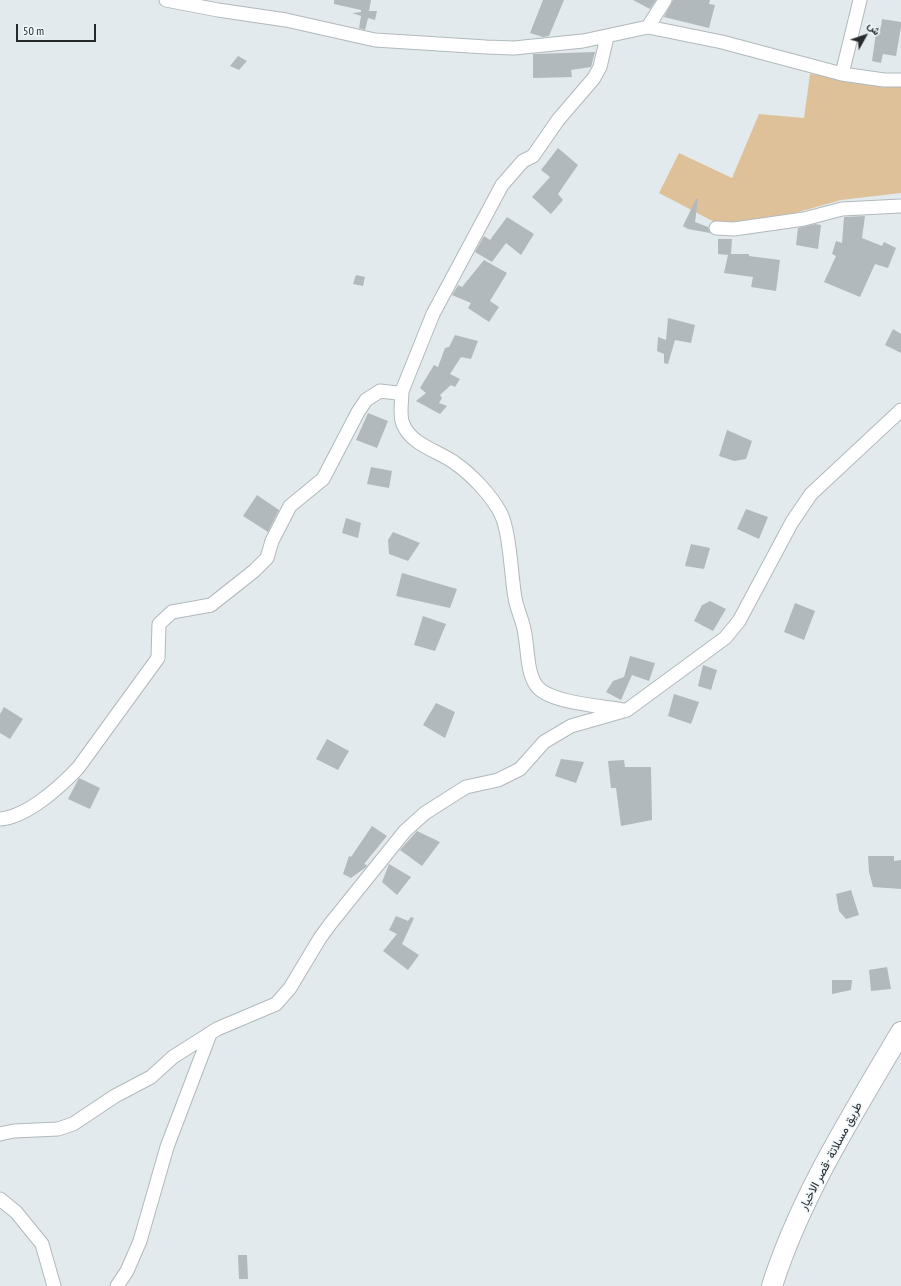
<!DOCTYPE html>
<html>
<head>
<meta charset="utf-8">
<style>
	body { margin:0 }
	#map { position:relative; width:901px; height:1286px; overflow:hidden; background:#e2eaed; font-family:"PT Sans Narrow",Vazirmatn,sans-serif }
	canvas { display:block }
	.north { position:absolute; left:845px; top:16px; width:40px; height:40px; -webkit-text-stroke:3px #eff7fa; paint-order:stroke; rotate:50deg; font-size:11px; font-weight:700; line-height:16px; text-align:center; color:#272a2b }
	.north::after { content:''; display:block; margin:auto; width:14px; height:18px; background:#272a2b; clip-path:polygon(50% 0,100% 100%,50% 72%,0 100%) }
	.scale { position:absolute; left:16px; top:24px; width:80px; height:18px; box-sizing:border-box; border:2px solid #272a2b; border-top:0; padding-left:5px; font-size:12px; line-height:14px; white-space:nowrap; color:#272a2b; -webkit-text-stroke:3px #eff7fa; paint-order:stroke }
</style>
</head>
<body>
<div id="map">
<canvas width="901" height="1286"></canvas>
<div class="north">ش</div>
<div class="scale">50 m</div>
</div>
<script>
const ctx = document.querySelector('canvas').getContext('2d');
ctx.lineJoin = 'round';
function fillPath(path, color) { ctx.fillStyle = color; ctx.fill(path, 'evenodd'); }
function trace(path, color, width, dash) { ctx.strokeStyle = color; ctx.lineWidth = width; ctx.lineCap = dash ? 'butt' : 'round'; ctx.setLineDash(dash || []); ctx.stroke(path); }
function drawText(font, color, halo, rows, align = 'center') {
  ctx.font = font + ' "PT Sans Narrow",Vazirmatn,sans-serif'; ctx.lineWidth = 3; ctx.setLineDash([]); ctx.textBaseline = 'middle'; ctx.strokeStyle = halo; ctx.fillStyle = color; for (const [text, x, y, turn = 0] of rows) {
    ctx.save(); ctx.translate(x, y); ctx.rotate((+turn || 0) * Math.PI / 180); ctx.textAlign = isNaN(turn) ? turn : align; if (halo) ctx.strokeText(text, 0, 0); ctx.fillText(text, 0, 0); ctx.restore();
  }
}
fillPath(new Path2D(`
	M 810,74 L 901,83 L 901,193 L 841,200 L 777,218 L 722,226 L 659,193 L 679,153 L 732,178 L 759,114 L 804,118 Z`), '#dfc199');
fillPath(new Path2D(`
	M 334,0 L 371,0 L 369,11 L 377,11 L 375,20 L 368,18 L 365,30 L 359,28 L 361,16 L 352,13 L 361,12 L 361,10 L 334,4 Z
	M 543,0 L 564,0 L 549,36 L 543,37 L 530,33 Z
	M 633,0 L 656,0 L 650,9 Z
	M 673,0 L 710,0 L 709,4 L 715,5 L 709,28 L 664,17 Z
	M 882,19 L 901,22 L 901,27 L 896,56 L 883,54 L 881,63 L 872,61 L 877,26 L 881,27 Z
	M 595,52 L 591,67 L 571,70 L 572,77 L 533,78 L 533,54 Z
	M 238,56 L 247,61 L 239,70 L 230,66 Z
	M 558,148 L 578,165 L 558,194 L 563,200 L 551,214 L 532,197 L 550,177 L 541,170 Z
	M 696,199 L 698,199 L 695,222 L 708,227 L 710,233 L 688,229 L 683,226 Z
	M 865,216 L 862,238 L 882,246 L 884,242 L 896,248 L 888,268 L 875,264 L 860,297 L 824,282 L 836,256 L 832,254 L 836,241 L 842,243 L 844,217 Z
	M 507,217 L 534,234 L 521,255 L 506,243 L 492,262 L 475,252 L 484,236 L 490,240 Z
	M 815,224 L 821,225 L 818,249 L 796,245 L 798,228 Z
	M 718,239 L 732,239 L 731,254 L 749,254 L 749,256 L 780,260 L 776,291 L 751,287 L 753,277 L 724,273 L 728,255 L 718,254 Z
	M 484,260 L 507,273 L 490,301 L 499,307 L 489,322 L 468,308 L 471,303 L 452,295 L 457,287 L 458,285 L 462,287 Z
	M 356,275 L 365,277 L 363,286 L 353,284 Z
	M 668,318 L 695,325 L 691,343 L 675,340 L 668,364 L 664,363 L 664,354 L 657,351 L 658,337 L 666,340 Z
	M 893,329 L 901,334 L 901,353 L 885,345 Z
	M 455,335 L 478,341 L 471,359 L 461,357 L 450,374 L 460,379 L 455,387 L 451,385 L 440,395 L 442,398 L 439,403 L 447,406 L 440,414 L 416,401 L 426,393 L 420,388 L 434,365 L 438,367 L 445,348 L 449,347 Z
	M 368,413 L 388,421 L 377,448 L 356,440 Z
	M 727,430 L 752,441 L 746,459 L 734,461 L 719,456 Z
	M 371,467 L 392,471 L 389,488 L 367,484 Z
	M 257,495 L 279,510 L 268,532 L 243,516 Z
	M 746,509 L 768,517 L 759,539 L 737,529 Z
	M 346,518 L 361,523 L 358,538 L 342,533 Z
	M 393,532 L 420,543 L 408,561 L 389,554 L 388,540 Z
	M 691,544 L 710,548 L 704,569 L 685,566 Z
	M 402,573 L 457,589 L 450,608 L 396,596 Z
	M 710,601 L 726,609 L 713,631 L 694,621 L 702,605 Z
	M 795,603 L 815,611 L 804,640 L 784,632 Z
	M 423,616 L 446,624 L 435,651 L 414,645 Z
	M 630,656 L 655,663 L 649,681 L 632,675 L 621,700 L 606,692 L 613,681 L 624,677 Z
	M 703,665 L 717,670 L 711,690 L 698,686 Z
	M 674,694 L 699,702 L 691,724 L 668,716 Z
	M 436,703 L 455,712 L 445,738 L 423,725 Z
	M 4,707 L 23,719 L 10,739 L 0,733 L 0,714 Z
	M 327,739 L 349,751 L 338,770 L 316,759 Z
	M 561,759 L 584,762 L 576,783 L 555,776 Z
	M 624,760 L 625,767 L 651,767 L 652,820 L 621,826 L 616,788 L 611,788 L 608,761 Z
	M 79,778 L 100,788 L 90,809 L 68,799 Z
	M 372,826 L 387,836 L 364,864 L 367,865 L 366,867 L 351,878 L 343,874 L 349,856 L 351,857 Z
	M 417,831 L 440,842 L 422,866 L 400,850 Z
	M 868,856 L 894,856 L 894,861 L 901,860 L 901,889 L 873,887 L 869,872 Z
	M 389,864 L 411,877 L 397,895 L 382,882 Z
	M 851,890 L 859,915 L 846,919 L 839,911 L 836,894 Z
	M 396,916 L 408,921 L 411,917 L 414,918 L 402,944 L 419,955 L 408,970 L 383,951 L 397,934 L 389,930 Z
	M 887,967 L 891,989 L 871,991 L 869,970 Z
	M 832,980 L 852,980 L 851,990 L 832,994 Z
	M 238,1255 L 247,1255 L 248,1279 L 239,1279 Z`), '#b1b9bc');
const minor = new Path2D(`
	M 166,0 L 218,10 L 286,20 L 375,40 L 486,47 L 514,48 L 583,41 L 648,27 L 722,42 L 842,74 L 884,80 L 901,80
	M 648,27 L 665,0
	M 842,74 L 860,0
	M 716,228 L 734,229 L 804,219 L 842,209 L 901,206
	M 402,391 C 402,401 399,415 403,424 C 411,445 439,451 455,463 C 472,475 490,494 500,512 C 510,530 511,575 515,598 C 517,610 524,623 525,635 C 528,651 527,672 536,685 C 547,703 604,706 624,710
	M 0,819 C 27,817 60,787 78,768 L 158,658 L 159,624 L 172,612 L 211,605 L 254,571 L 267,558 L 272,541 L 290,506 L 323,479 L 358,412 L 366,400 L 380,391 L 397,393 L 402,391 L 433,314 L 502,185 L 523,161 L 533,156 L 558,120 L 594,78 L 600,67 L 607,37
	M 0,1134 L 14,1131 L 58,1129 L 73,1124 L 115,1096 L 151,1077 L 173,1057 L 217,1029 L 276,1004 L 290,988 L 320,938 L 331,923 L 405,831 L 425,813 L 466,787 L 498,780 L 520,769 L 544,742 L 571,726 L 627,710 L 725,638 L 739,621 L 792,522 L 811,494 L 901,410
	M 0,1199 L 16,1212 L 42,1244 L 54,1286
	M 117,1286 L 127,1271 L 140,1241 L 167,1147 L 210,1034`);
const primary = new Path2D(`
	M 772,1286 C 801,1195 853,1114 901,1032`);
trace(minor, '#b1b9bc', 15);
trace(primary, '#b1b9bc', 22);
trace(minor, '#fff', 13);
trace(primary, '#fff', 20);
drawText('12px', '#272a2b', '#eff7fa', [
	["طريق مسلاتة -قصر الاخيار",831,1156,-62]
]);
</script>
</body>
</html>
